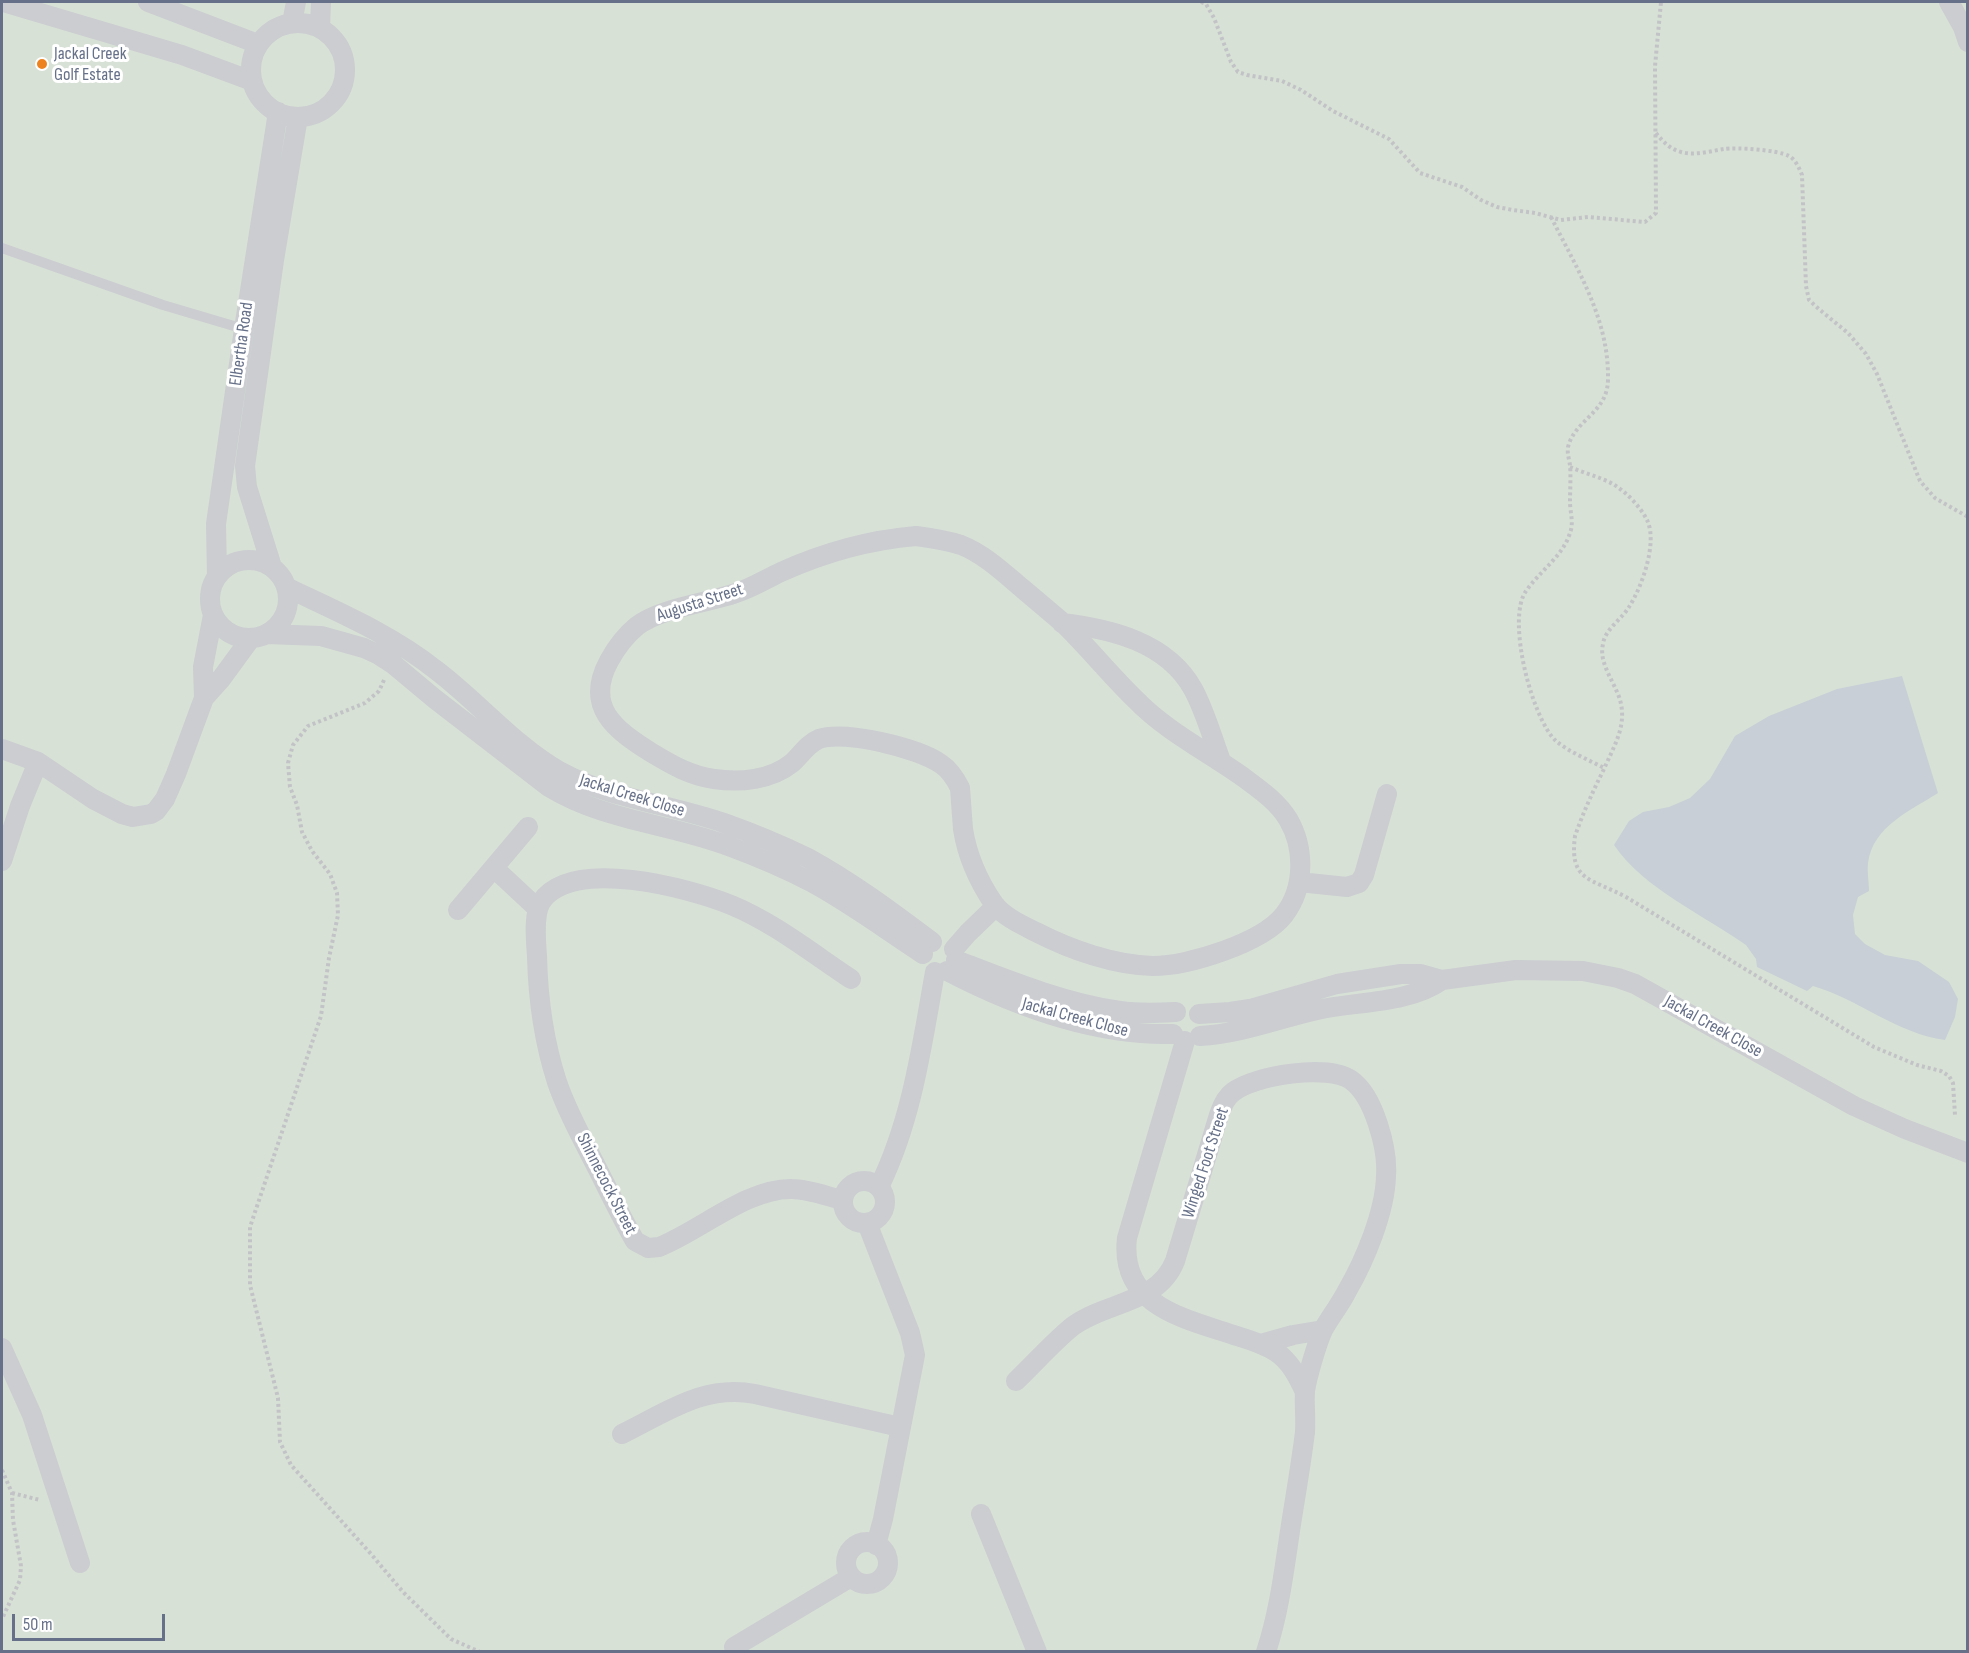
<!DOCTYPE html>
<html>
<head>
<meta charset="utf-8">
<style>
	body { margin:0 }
	#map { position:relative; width:1969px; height:1653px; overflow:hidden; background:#f8f8f5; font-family:"Sofia Sans Condensed",sans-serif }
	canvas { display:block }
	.frame { position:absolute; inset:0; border:3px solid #667088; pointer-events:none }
	.scale { position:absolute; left:12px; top:1614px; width:153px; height:27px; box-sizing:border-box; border:3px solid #667088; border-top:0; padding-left:8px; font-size:18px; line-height:21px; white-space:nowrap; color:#667088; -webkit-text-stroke:4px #fff; paint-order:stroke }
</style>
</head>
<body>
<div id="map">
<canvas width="1969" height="1653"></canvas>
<div class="frame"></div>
<div class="scale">50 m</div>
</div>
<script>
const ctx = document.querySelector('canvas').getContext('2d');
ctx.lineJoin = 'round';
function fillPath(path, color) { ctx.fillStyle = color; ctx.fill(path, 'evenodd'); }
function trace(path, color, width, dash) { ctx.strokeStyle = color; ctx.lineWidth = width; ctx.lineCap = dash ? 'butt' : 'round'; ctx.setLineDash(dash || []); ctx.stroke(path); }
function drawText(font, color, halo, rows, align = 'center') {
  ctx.font = font + ' "Sofia Sans Condensed",sans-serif'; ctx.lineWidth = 6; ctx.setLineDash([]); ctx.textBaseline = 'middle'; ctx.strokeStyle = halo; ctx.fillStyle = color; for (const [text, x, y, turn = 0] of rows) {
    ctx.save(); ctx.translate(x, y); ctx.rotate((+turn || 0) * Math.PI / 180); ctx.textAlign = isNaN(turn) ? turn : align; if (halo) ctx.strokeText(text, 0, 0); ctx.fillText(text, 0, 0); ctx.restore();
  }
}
fillPath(new Path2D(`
	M 2,2 L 1967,2 L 1967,1651 L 2,1651 Z`), '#d8e1d6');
fillPath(new Path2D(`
	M 1902,676 L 1938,793 C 1910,811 1873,826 1868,863 C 1867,872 1869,882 1869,891 L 1858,897 L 1853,915 L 1855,934 L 1865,944 L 1885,955 L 1918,961 L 1949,982 L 1958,999 L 1955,1017 L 1945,1040 C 1898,1034 1858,999 1813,986 L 1807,991 L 1757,967 L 1756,959 L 1746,945 C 1704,915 1644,889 1614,845 L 1629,821 L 1643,812 L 1669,807 L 1690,798 L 1710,779 L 1735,736 L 1769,716 L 1837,689 Z`), '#c8cfd6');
trace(new Path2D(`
	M 1201,2 L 1206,4 L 1214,18 L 1231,62 L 1238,72 L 1247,75 L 1282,81 L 1301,90 L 1333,111 L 1389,139 L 1420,173 L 1462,187 L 1481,200 L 1497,207 L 1513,210 L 1535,213 L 1561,220 L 1588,217 L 1645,222 L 1656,213 L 1655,66 L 1661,2
	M 1656,133 C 1663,142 1670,149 1681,152 C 1695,156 1710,151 1724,149 C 1736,147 1778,150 1789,156 C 1796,160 1799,168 1802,175 L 1806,286 L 1809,300 L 1820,310 L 1848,333 L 1866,354 L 1877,374 L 1920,481 L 1935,498 L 1968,517
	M 1551,217 C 1577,269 1609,319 1608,379 C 1608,413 1575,419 1568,447 C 1567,453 1569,459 1570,465 C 1571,477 1570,490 1570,502 C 1570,512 1574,523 1570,533 C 1563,556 1539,572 1526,591 C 1506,619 1532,719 1556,741 C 1569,752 1589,760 1604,768
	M 1570,467 C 1584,473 1600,477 1613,484 C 1626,492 1640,506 1647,520 C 1658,542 1642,587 1629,607 C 1622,619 1605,629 1603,644 C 1598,665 1617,684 1621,704 C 1626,728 1613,748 1604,769 C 1593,791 1583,813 1575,836 C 1569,882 1591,878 1626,897 L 1874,1047 L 1917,1065 L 1941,1071 L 1949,1076 L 1953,1083 L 1955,1115
	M 384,680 L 379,691 L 365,703 L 308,726 L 293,745 L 288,763 L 290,787 L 297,805 L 302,832 L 312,851 L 330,874 L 337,893 L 338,915 L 329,958 L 321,1016 L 250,1227 L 250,1285 L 278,1398 L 280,1442 L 291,1465 L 371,1554 L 403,1592 L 451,1639 L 480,1652
	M 2,1470 L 12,1493 L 13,1520 L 21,1566 L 20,1580 L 2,1619
	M 12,1493 L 40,1500`), '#c2c3c6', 4, [3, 3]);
trace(new Path2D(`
	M 2,248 L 163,305 L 244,329`), '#cbcdd1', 10);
trace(new Path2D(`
	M 3,2 L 182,55 L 252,81
	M 148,2 L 258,44
	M 1949,2 L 1963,27 L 1968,42
	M251 70a47 47 0 1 1 94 0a47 47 0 1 1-94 0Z
	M 292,23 L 296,2
	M 320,28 L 321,2
	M 916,536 C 931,538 946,540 961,545 C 984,554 1004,573 1023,589 C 1036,600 1049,611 1062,622 C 1088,647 1110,675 1136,700 C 1166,731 1208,752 1243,777 C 1259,789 1277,801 1288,819 C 1305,848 1305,888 1284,915 C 1262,943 1188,966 1153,966 C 1114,965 1071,950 1036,932 C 1022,925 1004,917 994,904 C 979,882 967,855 963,829 C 962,816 961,802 960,788 C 955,778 950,770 941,764 C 918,748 845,730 819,739 C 807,744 801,755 792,763 C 771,780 740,783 714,779 C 691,776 672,765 652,753 C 615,730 584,707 609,661 C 616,648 626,635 637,626 C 660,608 707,603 736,593 C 752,588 766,579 781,572 C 823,553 869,540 916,536 Z
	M210 599a39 39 0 1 1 78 0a39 39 0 1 1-78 0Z
	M 272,567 L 247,487 L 245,466 L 274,260 L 298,117
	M 217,576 L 216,524 L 244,329 L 278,112
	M 286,587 C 338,612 391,634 436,670 C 477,701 515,746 559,771 C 610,799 670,804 724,823 C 752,833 781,845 808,858 C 852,882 892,912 932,942
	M 1062,623 C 1111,629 1167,642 1193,689 C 1205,711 1212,737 1221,761
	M 266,634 L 321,636 L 364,648 L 379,655 L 393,664 L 435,699 L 549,787 C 604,821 672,824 731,847 C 758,857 786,869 811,882 C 850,903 886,930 923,954
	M 204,698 L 203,667 L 213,615
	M 2,749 L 38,762 L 93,799 L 122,814 L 133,817 L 151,814 L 156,811 L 165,799 L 176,774 L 204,698 L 221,679 L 251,638
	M 2,861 L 20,806 L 38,762
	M 494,868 L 538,909
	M 1299,882 L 1347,887 L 1359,883 L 1364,875 L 1387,794
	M 458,910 L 528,827
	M 954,949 L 968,933 L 996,906
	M 956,960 C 1008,980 1064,1003 1120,1011 C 1139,1014 1157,1013 1176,1012
	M 947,971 C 1016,1007 1094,1036 1173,1034
	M 1199,1014 L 1230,1012 L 1250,1009 L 1337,984 L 1401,974 L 1421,974 L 1442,980 L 1516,970 L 1583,971 L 1618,978 L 1635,984 L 1854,1106 L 1905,1129 L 1968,1153
	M 1200,1036 C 1241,1034 1277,1019 1317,1010 C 1358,1001 1408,1004 1442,980
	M 1185,1041 L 1127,1238 C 1119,1307 1187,1319 1237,1336 C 1250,1340 1264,1344 1276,1352 C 1290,1361 1298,1377 1305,1392
	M843 1202a21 21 0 1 1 42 0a21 21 0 1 1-42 0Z
	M 879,1187 C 912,1120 922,1045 935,972
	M 842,1200 C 826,1196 808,1189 792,1189 C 747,1188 700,1231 659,1247 L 648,1248 L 635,1241 C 620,1215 607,1187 593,1160 C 580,1134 566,1109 557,1082 C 544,1042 538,998 537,956 C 536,941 533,915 541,902 C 571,856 689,888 731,905 C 773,922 813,954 851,979
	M 867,1223 L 910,1333 L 915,1355 L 883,1519 L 876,1545
	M 1261,1344 L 1293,1335 L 1323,1330
	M 2,1348 L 32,1415 L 80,1563
	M 1016,1381 C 1035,1363 1053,1342 1073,1326 C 1107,1301 1158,1304 1175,1261 L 1219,1115 C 1222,1106 1226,1097 1233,1092 C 1255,1075 1328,1064 1351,1080 C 1374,1096 1388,1149 1386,1176 C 1385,1212 1365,1260 1347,1291 C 1340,1305 1330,1317 1323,1330 C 1317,1343 1307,1377 1305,1391 C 1304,1404 1306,1418 1305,1432 C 1301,1465 1295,1498 1290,1531 C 1284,1571 1279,1613 1266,1652
	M 622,1434 C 667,1412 704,1384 755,1394 L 900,1427
	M 981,1514 L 1037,1652
	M846 1563a21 21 0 1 1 42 0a21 21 0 1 1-42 0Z
	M 734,1647 L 851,1577`), '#cbcdd1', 20);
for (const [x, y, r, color] of [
	[42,64,6,"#ed8220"]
]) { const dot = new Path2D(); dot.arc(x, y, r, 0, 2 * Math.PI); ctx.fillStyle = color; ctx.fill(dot); trace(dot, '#fff', 2); }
drawText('18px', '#667088', '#fff', [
	["Jackal Creek",54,54],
	["Golf Estate",54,75]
], 'left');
drawText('18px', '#667088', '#fff', [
	["Elbertha Road",242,344,-82],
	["Augusta Street",700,603,-18],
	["Jackal Creek Close",632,796,17],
	["Jackal Creek Close",1075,1018,15],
	["Jackal Creek Close",1713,1027,29],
	["Winged Foot Street",1206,1163,-72],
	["Shinnecock Street",606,1184,63]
]);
</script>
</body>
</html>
